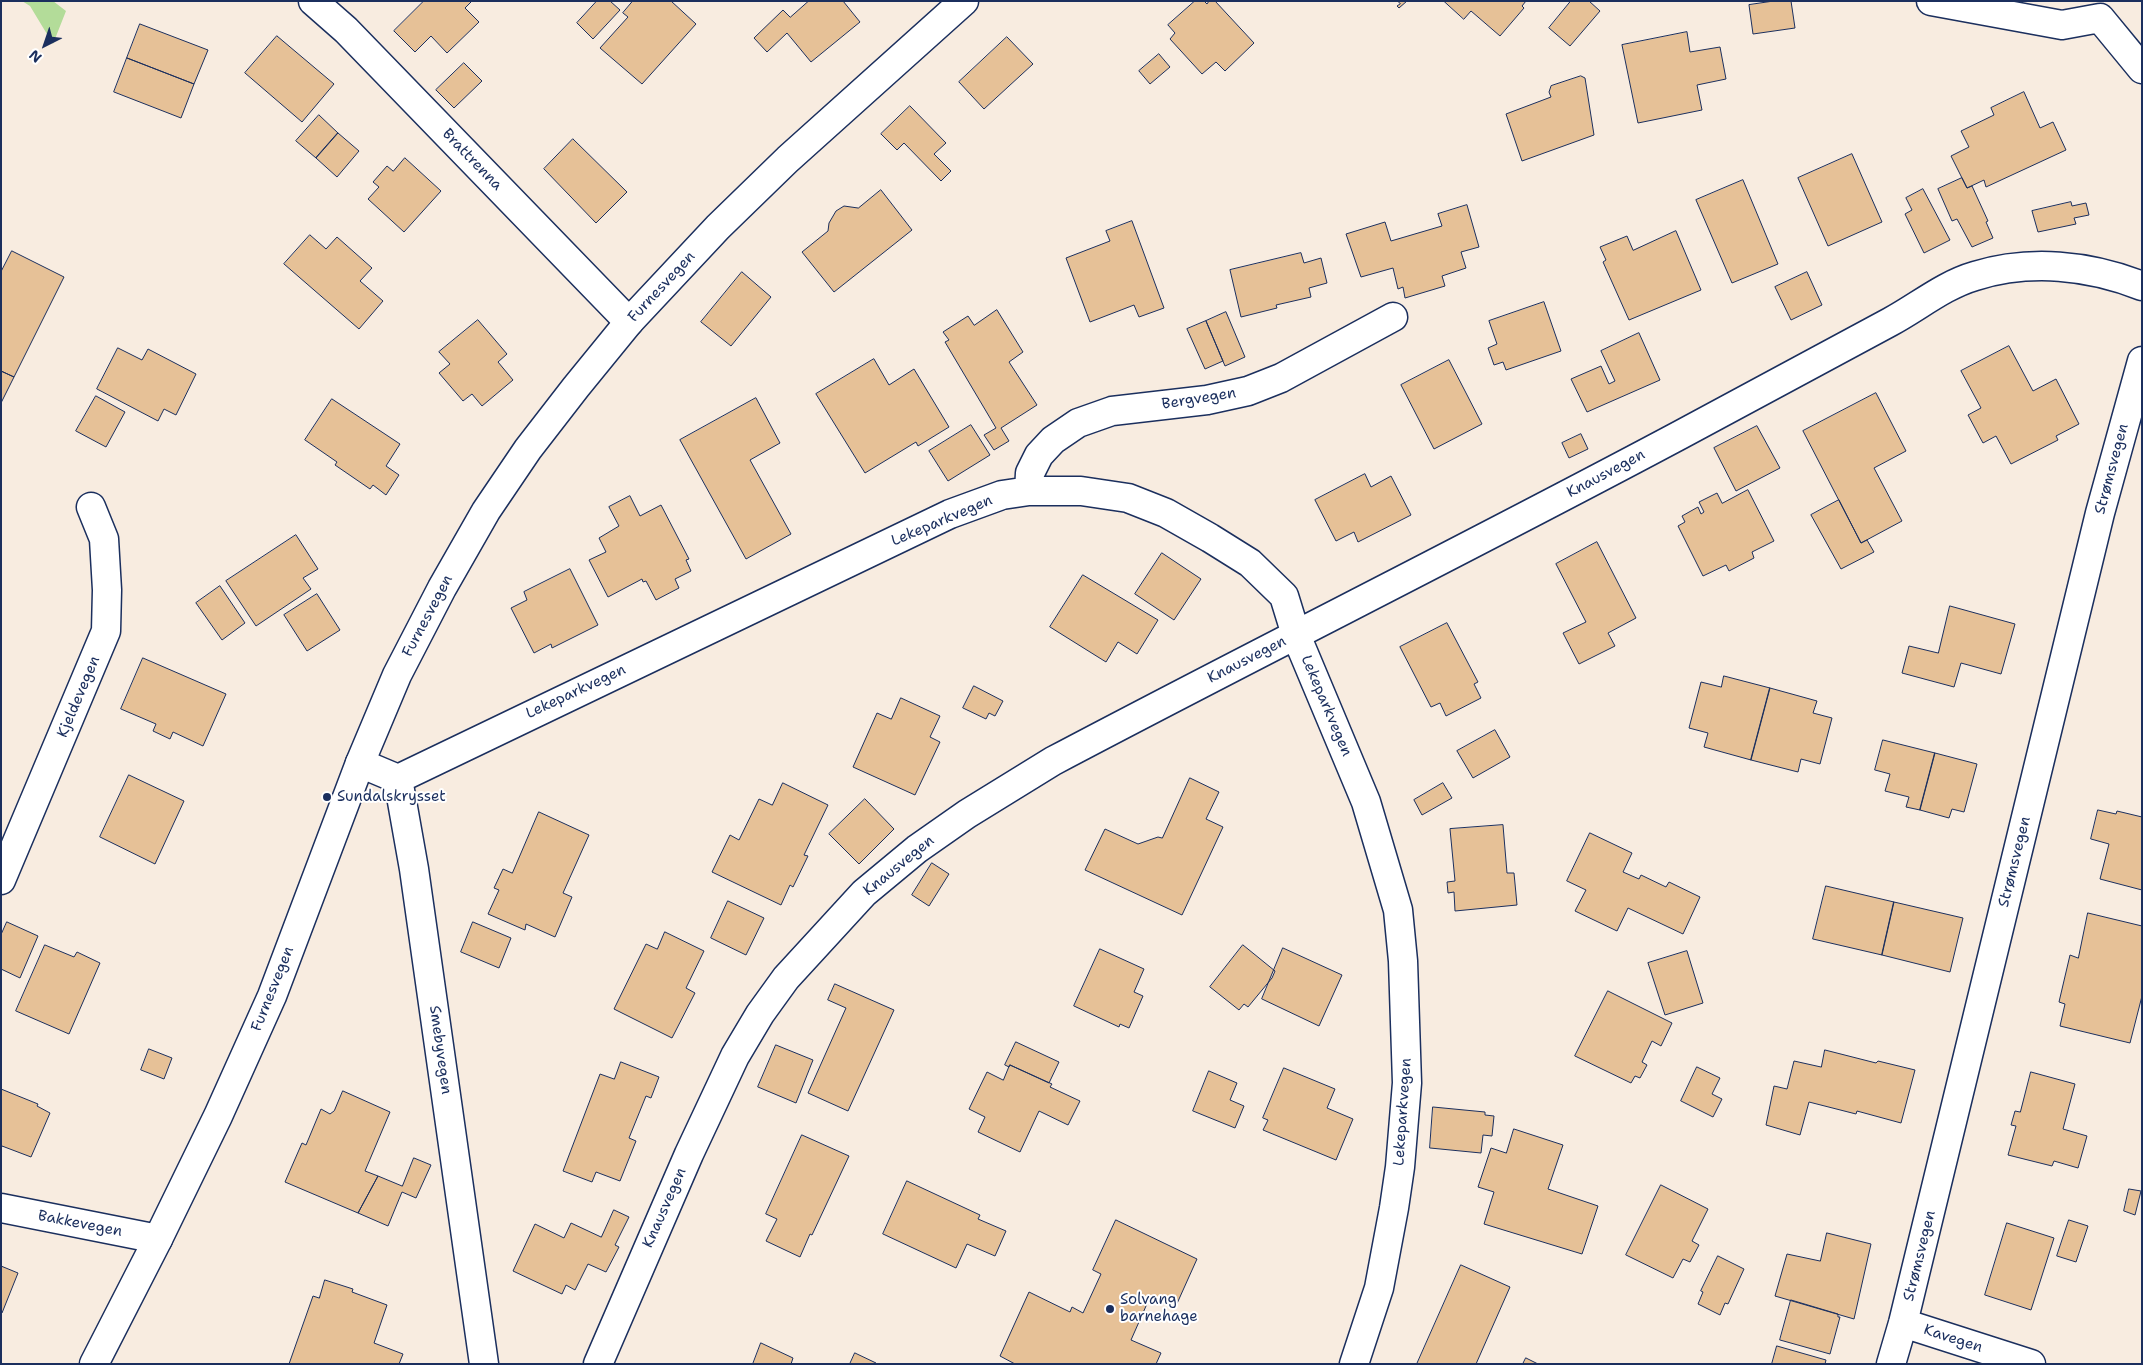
<!DOCTYPE html>
<html>
<head>
<meta charset="utf-8">
<style>
	body { margin:0 }
	#map { position:relative; width:2143px; height:1365px; overflow:hidden; background:#f8ece0; font-family:"Shantell Sans",sans-serif }
	canvas { display:block }
	.frame { position:absolute; inset:0; border:2px solid #1b2f5e; pointer-events:none }
	.north { position:absolute; left:20px; top:20px; width:50px; height:50px; -webkit-text-stroke:4px #fff; paint-order:stroke; rotate:221deg; font-size:14px; font-weight:700; line-height:20px; text-align:center; color:#1b2f5e }
	.north::after { content:''; display:block; margin:auto; width:18px; height:22px; background:#1b2f5e; clip-path:polygon(50% 0,100% 100%,50% 72%,0 100%) }
</style>
</head>
<body>
<div id="map">
<canvas width="2143" height="1365"></canvas>
<div class="frame"></div>
<div class="north">N</div>
</div>
<script>
const ctx = document.querySelector('canvas').getContext('2d');
ctx.lineJoin = 'round';
function fillPath(path, color) { ctx.fillStyle = color; ctx.fill(path, 'evenodd'); }
function trace(path, color, width, dash) { ctx.strokeStyle = color; ctx.lineWidth = width; ctx.lineCap = dash ? 'butt' : 'round'; ctx.setLineDash(dash || []); ctx.stroke(path); }
function drawText(font, color, halo, rows, align = 'center') {
  ctx.font = font + ' "Shantell Sans",sans-serif'; ctx.lineWidth = 4; ctx.setLineDash([]); ctx.textBaseline = 'middle'; ctx.strokeStyle = halo; ctx.fillStyle = color; for (const [text, x, y, turn = 0] of rows) {
    ctx.save(); ctx.translate(x, y); ctx.rotate((+turn || 0) * Math.PI / 180); ctx.textAlign = isNaN(turn) ? turn : align; if (halo) ctx.strokeText(text, 0, 0); ctx.fillText(text, 0, 0); ctx.restore();
  }
}
fillPath(new Path2D(`
	M 22,1 L 53,1 L 66,11 L 53,44 L 30,6 Z`), '#b3dc99');
const building = new Path2D(`
	M 424,1 L 472,1 L 465,8 L 479,22 L 447,53 L 431,36 L 415,52 L 394,31 Z
	M 597,1 L 610,1 L 620,10 L 593,39 L 577,23 Z
	M 633,1 L 671,1 L 696,24 L 642,84 L 600,48 L 628,17 L 623,13 Z
	M 809,1 L 843,1 L 860,22 L 811,62 L 787,33 L 767,52 L 754,38 L 783,10 L 790,17 Z
	M 1195,1 L 1204,1 L 1207,4 L 1209,1 L 1215,1 L 1254,43 L 1225,71 L 1216,62 L 1202,74 L 1170,39 L 1175,33 L 1168,25 Z
	M 1398,1 L 1407,1 L 1399,8 L 1397,6 L 1400,4 Z
	M 1444,1 L 1526,1 L 1522,6 L 1524,8 L 1500,36 L 1471,11 L 1464,19 Z
	M 1571,1 L 1589,1 L 1600,11 L 1570,46 L 1549,28 Z
	M 1774,1 L 1791,1 L 1795,28 L 1753,34 L 1749,5 Z
	M 140,24 L 208,50 L 194,84 L 127,58 Z
	M 1687,32 L 1690,52 L 1720,47 L 1726,79 L 1697,85 L 1702,110 L 1638,123 L 1622,45 Z
	M 277,36 L 334,84 L 302,122 L 245,73 Z
	M 1007,37 L 1033,64 L 984,109 L 959,82 Z
	M 1159,54 L 1170,67 L 1150,84 L 1139,71 Z
	M 127,58 L 194,84 L 181,118 L 114,92 Z
	M 464,63 L 482,81 L 454,108 L 436,90 Z
	M 1581,76 L 1585,78 L 1594,135 L 1522,161 L 1506,114 L 1551,97 L 1549,92 L 1551,86 Z
	M 2024,92 L 2040,128 L 2053,122 L 2066,150 L 1986,187 L 1984,180 L 1967,188 L 1951,156 L 1969,147 L 1961,131 L 1994,115 L 1991,108 Z
	M 910,106 L 946,143 L 934,154 L 951,171 L 941,181 L 904,143 L 897,150 L 881,134 Z
	M 319,115 L 338,133 L 316,158 L 296,141 Z
	M 338,133 L 359,151 L 337,177 L 316,158 Z
	M 573,139 L 627,192 L 596,223 L 544,169 Z
	M 1852,154 L 1882,222 L 1828,246 L 1798,178 Z
	M 405,158 L 441,191 L 404,232 L 368,199 L 379,187 L 373,182 L 387,166 L 393,171 Z
	M 1962,178 L 1967,188 L 1972,186 L 1988,221 L 1986,222 L 1993,238 L 1972,247 L 1957,219 L 1952,221 L 1938,189 Z
	M 1743,180 L 1778,264 L 1732,283 L 1696,200 Z
	M 1923,189 L 1950,240 L 1924,253 L 1905,214 L 1912,210 L 1906,198 Z
	M 881,190 L 912,230 L 834,292 L 802,252 L 828,231 L 829,223 L 836,211 L 844,206 L 858,208 Z
	M 2071,202 L 2072,206 L 2086,203 L 2089,215 L 2074,218 L 2076,224 L 2038,232 L 2032,211 Z
	M 1467,205 L 1479,247 L 1461,252 L 1466,268 L 1442,276 L 1445,286 L 1405,298 L 1403,287 L 1398,289 L 1393,268 L 1361,277 L 1346,234 L 1385,222 L 1391,241 L 1442,226 L 1438,214 Z
	M 1132,221 L 1164,308 L 1139,317 L 1134,305 L 1090,322 L 1066,258 L 1110,241 L 1106,231 Z
	M 1676,231 L 1701,290 L 1629,320 L 1603,262 L 1606,260 L 1600,247 L 1627,236 L 1633,250 Z
	M 310,235 L 326,249 L 337,237 L 372,268 L 360,281 L 383,301 L 359,329 L 284,264 Z
	M 12,251 L 64,277 L 14,377 L 1,371 L 1,272 Z
	M 1301,253 L 1304,263 L 1321,258 L 1327,283 L 1309,288 L 1311,297 L 1276,305 L 1277,308 L 1241,317 L 1230,270 Z
	M 742,272 L 771,297 L 731,346 L 701,322 Z
	M 1807,272 L 1822,305 L 1791,320 L 1775,287 Z
	M 1544,302 L 1561,351 L 1506,370 L 1503,362 L 1494,365 L 1488,348 L 1497,344 L 1489,321 Z
	M 997,310 L 1023,352 L 1009,362 L 1037,405 L 1001,428 L 1009,441 L 994,450 L 984,435 L 996,428 L 945,342 L 949,340 L 943,332 L 968,316 L 974,325 Z
	M 1226,312 L 1245,357 L 1225,366 L 1206,321 Z
	M 478,320 L 507,354 L 498,362 L 513,380 L 482,406 L 472,394 L 463,401 L 439,373 L 450,364 L 439,352 Z
	M 1206,321 L 1223,361 L 1205,369 L 1187,329 Z
	M 1639,333 L 1660,380 L 1587,412 L 1571,379 L 1601,366 L 1609,384 L 1615,381 L 1601,351 Z
	M 2009,346 L 2033,391 L 2056,379 L 2079,424 L 2056,436 L 2058,440 L 2011,464 L 1996,436 L 1983,443 L 1968,415 L 1981,408 L 1961,371 Z
	M 118,348 L 142,360 L 148,349 L 196,374 L 176,415 L 164,409 L 158,421 L 97,389 Z
	M 874,359 L 889,385 L 914,369 L 949,427 L 918,446 L 916,442 L 865,473 L 816,394 Z
	M 1449,360 L 1482,424 L 1434,449 L 1401,385 Z
	M 1,371 L 14,377 L 1,403 Z
	M 1876,393 L 1906,451 L 1874,468 L 1902,521 L 1861,543 L 1803,431 Z
	M 96,396 L 125,412 L 106,447 L 76,431 Z
	M 756,398 L 780,443 L 750,460 L 791,534 L 746,559 L 680,440 Z
	M 332,399 L 400,444 L 386,466 L 399,475 L 386,495 L 373,485 L 370,489 L 335,465 L 337,462 L 305,440 Z
	M 971,425 L 990,455 L 948,481 L 929,451 Z
	M 1757,426 L 1780,468 L 1736,491 L 1714,448 Z
	M 1581,434 L 1588,449 L 1569,458 L 1562,443 Z
	M 1365,474 L 1371,487 L 1391,476 L 1411,515 L 1358,542 L 1354,532 L 1336,541 L 1315,500 Z
	M 1748,490 L 1774,541 L 1752,552 L 1754,558 L 1729,571 L 1726,565 L 1703,576 L 1678,526 L 1685,522 L 1682,516 L 1698,507 L 1701,514 L 1704,512 L 1699,502 L 1717,493 L 1722,503 Z
	M 630,496 L 640,516 L 661,505 L 689,559 L 686,560 L 691,571 L 675,579 L 679,588 L 656,600 L 646,581 L 643,582 L 642,579 L 608,597 L 589,560 L 606,552 L 599,538 L 619,526 L 609,507 Z
	M 1839,500 L 1861,543 L 1867,540 L 1874,552 L 1841,569 L 1811,515 Z
	M 296,535 L 318,569 L 303,578 L 311,589 L 256,626 L 226,581 Z
	M 1597,542 L 1636,618 L 1608,633 L 1615,646 L 1579,664 L 1563,633 L 1586,622 L 1556,564 Z
	M 1162,553 L 1201,579 L 1174,620 L 1135,594 Z
	M 570,569 L 598,625 L 552,648 L 551,644 L 534,653 L 511,608 L 527,600 L 524,592 Z
	M 1083,575 L 1158,620 L 1137,654 L 1118,642 L 1106,662 L 1050,627 Z
	M 220,586 L 245,623 L 222,640 L 196,603 Z
	M 317,594 L 340,630 L 307,651 L 284,615 Z
	M 1950,606 L 2015,624 L 2001,674 L 1961,663 L 1954,687 L 1902,673 L 1909,646 L 1938,653 Z
	M 1447,623 L 1478,682 L 1474,684 L 1481,698 L 1446,716 L 1440,703 L 1431,707 L 1400,647 Z
	M 143,658 L 226,694 L 203,746 L 173,732 L 170,739 L 153,731 L 156,724 L 121,709 Z
	M 1724,676 L 1770,688 L 1751,760 L 1704,747 L 1708,733 L 1689,728 L 1701,682 L 1721,687 Z
	M 974,686 L 1003,701 L 995,716 L 989,713 L 986,719 L 963,708 Z
	M 1770,688 L 1817,701 L 1813,713 L 1832,718 L 1820,764 L 1801,759 L 1798,772 L 1751,760 Z
	M 901,698 L 940,716 L 930,737 L 940,742 L 915,795 L 853,767 L 877,713 L 891,719 Z
	M 1495,730 L 1510,757 L 1473,778 L 1457,751 Z
	M 1883,740 L 1935,753 L 1920,810 L 1906,807 L 1909,797 L 1885,791 L 1890,774 L 1875,770 Z
	M 1935,753 L 1977,764 L 1964,812 L 1952,809 L 1949,818 L 1920,810 Z
	M 129,775 L 184,801 L 155,864 L 100,837 Z
	M 1190,778 L 1219,792 L 1206,819 L 1223,827 L 1182,915 L 1085,870 L 1105,829 L 1138,844 L 1158,837 L 1162,838 Z
	M 783,783 L 828,805 L 804,855 L 808,856 L 793,887 L 790,885 L 781,905 L 712,872 L 730,835 L 739,840 L 759,799 L 772,805 Z
	M 1443,783 L 1452,798 L 1422,815 L 1414,800 Z
	M 865,799 L 894,829 L 859,864 L 829,834 Z
	M 2098,810 L 2116,814 L 2117,811 L 2142,817 L 2142,890 L 2100,879 L 2109,844 L 2091,839 Z
	M 539,812 L 589,835 L 563,893 L 572,897 L 555,937 L 526,924 L 525,930 L 488,914 L 499,890 L 494,888 L 503,869 L 512,873 Z
	M 1503,825 L 1507,873 L 1514,873 L 1517,905 L 1455,911 L 1454,892 L 1448,893 L 1447,882 L 1455,881 L 1450,829 Z
	M 1590,833 L 1632,853 L 1623,872 L 1639,879 L 1641,875 L 1666,887 L 1669,882 L 1700,897 L 1683,934 L 1628,908 L 1617,931 L 1575,911 L 1586,890 L 1567,881 Z
	M 932,863 L 949,874 L 929,906 L 912,895 Z
	M 1826,886 L 1894,902 L 1882,955 L 1813,939 Z
	M 728,901 L 764,918 L 746,955 L 711,938 Z
	M 1894,902 L 1963,918 L 1950,972 L 1882,955 Z
	M 2088,913 L 2142,926 L 2142,996 L 2130,1043 L 2060,1026 L 2065,1004 L 2059,1002 L 2070,955 L 2078,958 Z
	M 7,922 L 38,936 L 20,978 L 1,969 L 1,935 Z
	M 473,922 L 511,938 L 499,968 L 461,952 Z
	M 665,932 L 704,951 L 686,988 L 695,993 L 672,1038 L 614,1009 L 646,944 L 657,949 Z
	M 45,945 L 74,957 L 77,952 L 100,963 L 69,1034 L 16,1011 Z
	M 1243,945 L 1275,971 L 1272,978 L 1248,1007 L 1244,1004 L 1239,1010 L 1210,987 Z
	M 1283,948 L 1342,975 L 1319,1026 L 1262,999 Z
	M 1100,949 L 1144,969 L 1134,992 L 1143,996 L 1129,1028 L 1120,1024 L 1119,1027 L 1074,1006 Z
	M 1687,951 L 1703,1003 L 1665,1015 L 1648,963 Z
	M 835,984 L 894,1010 L 848,1111 L 808,1093 L 846,1008 L 828,1000 Z
	M 1608,991 L 1672,1023 L 1661,1046 L 1652,1041 L 1642,1062 L 1647,1065 L 1640,1078 L 1635,1076 L 1631,1083 L 1575,1056 Z
	M 1016,1042 L 1059,1062 L 1049,1083 L 1010,1065 L 1009,1067 L 1005,1065 Z
	M 776,1045 L 813,1060 L 796,1103 L 758,1087 Z
	M 149,1049 L 172,1058 L 164,1079 L 141,1070 Z
	M 1825,1050 L 1876,1063 L 1878,1061 L 1915,1070 L 1901,1123 L 1857,1111 L 1856,1114 L 1809,1102 L 1800,1135 L 1766,1125 L 1774,1086 L 1787,1089 L 1794,1061 L 1821,1067 Z
	M 621,1062 L 659,1077 L 651,1098 L 646,1096 L 629,1138 L 636,1141 L 620,1181 L 596,1172 L 592,1182 L 563,1171 L 600,1074 L 614,1079 Z
	M 1010,1065 L 1052,1084 L 1050,1087 L 1080,1101 L 1068,1125 L 1039,1111 L 1020,1152 L 978,1132 L 985,1117 L 969,1109 L 987,1072 L 1003,1080 Z
	M 1697,1067 L 1720,1078 L 1712,1094 L 1722,1099 L 1713,1117 L 1681,1101 Z
	M 1284,1068 L 1335,1089 L 1327,1108 L 1353,1119 L 1336,1160 L 1263,1130 L 1268,1120 L 1263,1118 Z
	M 1209,1071 L 1237,1083 L 1230,1100 L 1244,1106 L 1235,1128 L 1193,1111 Z
	M 2031,1072 L 2075,1084 L 2063,1129 L 2087,1136 L 2078,1168 L 2054,1161 L 2052,1166 L 2008,1155 L 2016,1126 L 2011,1125 L 2015,1111 L 2020,1112 Z
	M 1,1089 L 38,1104 L 37,1106 L 50,1113 L 31,1157 L 2,1146 L 1,1148 Z
	M 343,1091 L 390,1112 L 365,1171 L 378,1176 L 358,1213 L 285,1182 L 302,1143 L 306,1145 L 321,1109 L 330,1114 L 334,1111 Z
	M 1433,1107 L 1485,1112 L 1485,1115 L 1494,1116 L 1492,1136 L 1483,1135 L 1481,1153 L 1430,1148 Z
	M 1514,1129 L 1563,1145 L 1548,1189 L 1598,1206 L 1582,1254 L 1484,1224 L 1494,1192 L 1478,1187 L 1491,1148 L 1506,1153 Z
	M 802,1135 L 849,1156 L 812,1235 L 810,1234 L 800,1257 L 766,1241 L 777,1219 L 766,1214 Z
	M 414,1158 L 431,1165 L 416,1198 L 402,1192 L 388,1226 L 358,1213 L 378,1176 L 402,1186 Z
	M 907,1181 L 980,1215 L 978,1219 L 1006,1231 L 995,1256 L 967,1244 L 956,1268 L 883,1234 Z
	M 1661,1185 L 1708,1209 L 1692,1241 L 1699,1245 L 1690,1262 L 1683,1259 L 1673,1278 L 1626,1255 Z
	M 2129,1189 L 2141,1191 L 2135,1215 L 2124,1211 Z
	M 614,1210 L 629,1217 L 615,1245 L 619,1247 L 606,1272 L 588,1264 L 575,1290 L 566,1285 L 562,1294 L 513,1271 L 535,1224 L 564,1238 L 571,1223 L 601,1237 Z
	M 1116,1220 L 1197,1259 L 1175,1308 L 1150,1297 L 1131,1340 L 1161,1353 L 1156,1364 L 1015,1364 L 1000,1356 L 1029,1292 L 1070,1312 L 1072,1307 L 1083,1313 L 1101,1274 L 1093,1270 Z
	M 2069,1220 L 2088,1226 L 2076,1262 L 2057,1256 Z
	M 2007,1223 L 2054,1238 L 2031,1310 L 1985,1295 Z
	M 1827,1233 L 1871,1244 L 1854,1319 L 1775,1296 L 1787,1254 L 1820,1261 Z
	M 1718,1256 L 1744,1269 L 1728,1304 L 1725,1303 L 1720,1315 L 1698,1304 L 1703,1292 L 1701,1291 Z
	M 1461,1265 L 1510,1287 L 1476,1364 L 1417,1364 Z
	M 1,1266 L 18,1273 L 2,1313 L 1,1312 Z
	M 325,1280 L 353,1289 L 352,1292 L 387,1305 L 374,1343 L 403,1354 L 399,1364 L 289,1364 L 313,1296 L 319,1298 Z
	M 1791,1300 L 1838,1314 L 1838,1317 L 1840,1317 L 1830,1354 L 1780,1340 Z
	M 761,1343 L 793,1358 L 791,1364 L 753,1364 Z
	M 1777,1346 L 1826,1360 L 1825,1364 L 1772,1364 Z
	M 855,1353 L 876,1363 L 876,1364 L 850,1364 Z
	M 1526,1358 L 1538,1364 L 1523,1364 Z`);
fillPath(building, '#e6c197');
trace(building, '#1b2f5e', 1);
const minor = new Path2D(`
	M 313,1 L 346,30 L 629,322
	M 1931,1 L 2062,25 L 2100,18 L 2142,69
	M 1029,491 L 1030,473 L 1039,455 L 1053,440 L 1078,423 L 1112,411 L 1207,400 L 1248,391 L 1281,378 L 1393,317
	M 360,763 L 398,779 L 414,869 L 484,1364
	M 398,779 L 950,514 L 1002,495 L 1029,491 L 1081,491 L 1128,498 L 1166,513 L 1210,538 L 1250,563 L 1284,596 L 1296,635 L 1366,802 L 1398,910 L 1403,961 L 1407,1083 L 1400,1167 L 1394,1208 L 1379,1288 L 1354,1364
	M 1,880 L 106,631 L 107,590 L 104,539 L 91,507
	M 1,1208 L 158,1239
	M 1903,1323 L 2031,1364
	M 598,1364 L 689,1154 L 735,1056 L 760,1014 L 786,978 L 864,893 L 917,849 L 967,814 L 1053,761 C 1261,651 1472,546 1680,435 C 1750,397 1820,360 1890,322 C 1918,307 1944,285 1975,276 C 2030,259 2089,265 2142,286
	M 1891,1364 L 1903,1323 L 2100,513 L 2142,361`);
const tertiary = new Path2D(`
	M 94,1364 L 158,1239 L 218,1116 L 272,996 L 360,763 L 397,675 L 442,588 L 486,511 L 528,449 L 576,387 L 629,322 L 718,227 L 788,159 L 964,1`);
trace(minor, '#1b2f5e', 31);
trace(tertiary, '#1b2f5e', 31);
trace(minor, '#fff', 28);
trace(tertiary, '#fff', 28);
for (const [x, y, r, color] of [
	[327,797,5,"#1b2f5e"],
	[1110,1309,5,"#1b2f5e"]
]) { const dot = new Path2D(); dot.arc(x, y, r, 0, 2 * Math.PI); ctx.fillStyle = color; ctx.fill(dot); trace(dot, '#fff', 2); }
drawText('15px', '#1b2f5e', '#fff', [
	["Brattrenna",472,160,46],
	["Furnesvegen",662,287,-47],
	["Bergvegen",1199,399,-9],
	["Strømsvegen",2112,469,-75],
	["Knausvegen",1606,474,-28],
	["Lekeparkvegen",942,521,-23],
	["Furnesvegen",428,616,-62],
	["Knausvegen",1247,660,-27],
	["Lekeparkvegen",576,692,-25],
	["Kjeldevegen",79,697,-67],
	["Lekeparkvegen",1326,706,67],
	["Strømsvegen",2015,862,-76],
	["Knausvegen",899,866,-39],
	["Furnesvegen",273,989,-68],
	["Smebyvegen",440,1050,82],
	["Lekeparkvegen",1403,1112,-86],
	["Knausvegen",665,1208,-66],
	["Bakkevegen",80,1224,11],
	["Strømsvegen",1920,1256,-76],
	["Kavegen",1953,1339,18]
]);
drawText('15px', '#1b2f5e', '#fff', [
	["Sundalskrysset",337,797],
	["Solvang",1120,1300],
	["barnehage",1120,1317]
], 'left');
</script>
</body>
</html>
